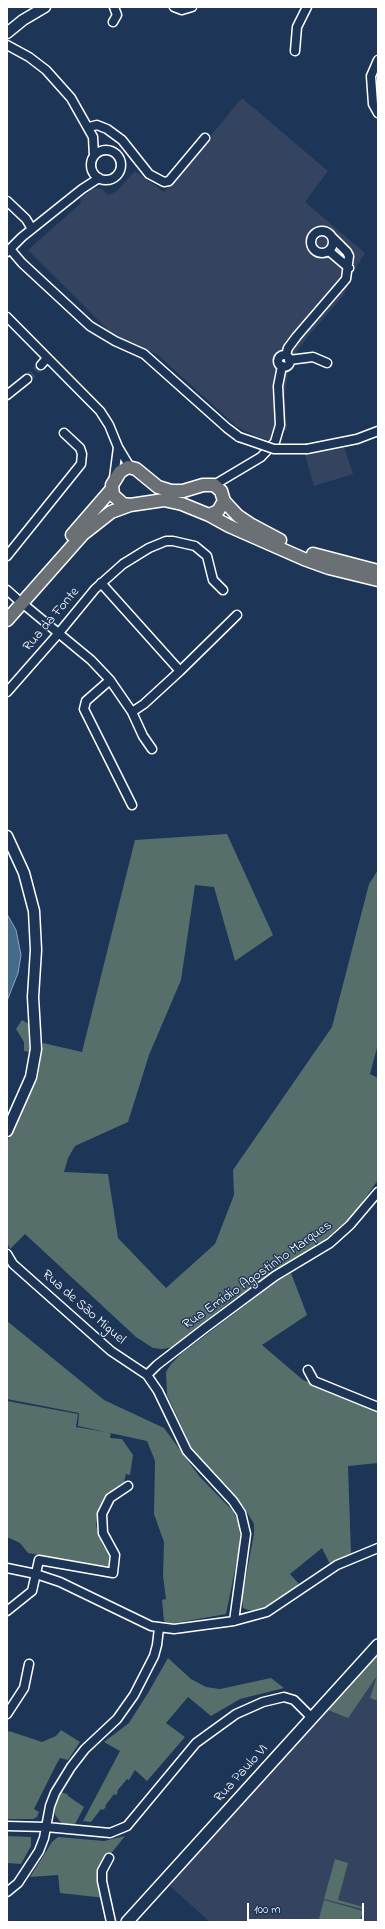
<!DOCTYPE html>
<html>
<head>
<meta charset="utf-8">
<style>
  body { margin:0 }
  #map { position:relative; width:385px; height:1929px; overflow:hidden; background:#1d3557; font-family:"Indie Flower",sans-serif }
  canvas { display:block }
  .frame { position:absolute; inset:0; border:8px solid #fff; pointer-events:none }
  .scale { position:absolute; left:247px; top:1903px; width:117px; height:18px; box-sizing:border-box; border:2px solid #fff; border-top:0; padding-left:5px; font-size:12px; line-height:14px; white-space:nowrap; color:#fff; -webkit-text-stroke:3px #1d3557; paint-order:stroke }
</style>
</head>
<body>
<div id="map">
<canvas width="385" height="1929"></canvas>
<div class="frame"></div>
<div class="scale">100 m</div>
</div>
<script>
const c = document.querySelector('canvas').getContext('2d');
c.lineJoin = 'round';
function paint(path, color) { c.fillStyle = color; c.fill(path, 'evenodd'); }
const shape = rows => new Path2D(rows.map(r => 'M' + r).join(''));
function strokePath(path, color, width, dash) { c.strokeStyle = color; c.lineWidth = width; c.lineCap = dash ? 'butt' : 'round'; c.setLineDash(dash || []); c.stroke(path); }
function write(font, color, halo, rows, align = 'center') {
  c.font = font + ' "Indie Flower",sans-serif'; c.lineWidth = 3; c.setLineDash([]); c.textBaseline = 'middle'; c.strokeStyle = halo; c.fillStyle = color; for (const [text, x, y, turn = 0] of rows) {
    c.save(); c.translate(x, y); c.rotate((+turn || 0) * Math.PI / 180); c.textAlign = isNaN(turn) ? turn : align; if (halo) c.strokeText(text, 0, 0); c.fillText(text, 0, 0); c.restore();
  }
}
paint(shape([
  [242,98,328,171,305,202,365,253,356,267,344,295,309,335,295,354,288,373,285,397,287,430,269,440,257,437,236,426,158,355,113,335,28,250,81,203,80,199,91,190,97,188,102,189,108,195,117,191,135,171,164,192],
  [344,447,353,474,314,486,305,455],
  [378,1654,378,1922,210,1922,169,1885]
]), '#344460');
paint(shape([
  [227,834,273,935,235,961,214,887,195,885,181,980,149,1055,128,1122,75,1146,68,1158,64,1172,108,1174,118,1238,166,1288,215,1244,234,1195,233,1170,332,1027,369,884,378,870,378,1044,370,1074,378,1078,378,1180,354,1214,319,1245,232,1300,173,1347,162,1349,153,1348,136,1337,25,1234,10,1249,7,1242,7,1142,38,1077,43,1043,82,1052,135,840],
  [22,1020,29,1024,30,1052,24,1051,24,1042,16,1029],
  [291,1273,307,1315,262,1345,303,1380,378,1410,378,1463,348,1466,351,1554,330,1564,322,1548,290,1574,299,1584,272,1605,253,1610,248,1610,243,1608,242,1598,254,1534,254,1524,244,1507,195,1455,167,1395,166,1372,171,1364,182,1353,279,1280],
  [7,1321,104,1400,164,1428,199,1476,233,1511,239,1524,240,1535,239,1550,226,1614,170,1624,164,1621,162,1600,166,1599,163,1576,164,1542,154,1514,155,1461,147,1441,78,1426,79,1413,7,1399],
  [7,1401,78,1414,76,1427,111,1433,110,1438,122,1439,133,1455,130,1475,126,1474,124,1482,107,1494,101,1504,98,1513,96,1525,99,1535,103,1546,112,1556,110,1568,28,1553,20,1543,7,1537],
  [378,1654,378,1701,370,1698,377,1676,348,1718,328,1710],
  [168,1658,191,1679,206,1687,220,1689,271,1678,284,1688,240,1699,211,1716,188,1697,166,1723,185,1737,147,1781,135,1770,129,1780,127,1779,117,1791,118,1792,116,1795,114,1794,105,1806,106,1807,103,1810,101,1809,91,1822,83,1821,120,1751,104,1742,129,1723,148,1693],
  [61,1730,80,1742,68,1760,60,1758,57,1763,34,1809,39,1812,37,1817,33,1819,7,1819,7,1734,9,1731,42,1742,56,1736],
  [60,1792,67,1794,68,1796,84,1807,73,1828,63,1825,55,1815,54,1808],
  [7,1836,31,1837,31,1846,21,1864,7,1863],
  [125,1836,105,1861,105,1898,60,1893,58,1875,30,1877,52,1842,58,1837,104,1841],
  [335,1859,348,1863,338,1900,363,1907,362,1909,324,1899],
  [324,1900,363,1911,360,1922,318,1922]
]), '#576f6b');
const water = shape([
  [7,914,16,930,21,955,18,973,7,1001,7,914]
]);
paint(water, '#446a8c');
strokePath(water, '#8fa6ba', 1);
strokePath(shape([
  [27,379,41,365]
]), '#344968', 8, [8, 4]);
const minor = shape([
  [174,7,182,10,192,7],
  [113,22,117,15,114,7],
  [7,45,29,57,46,70,71,98,93,137,94,156],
  [295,51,297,27,307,7],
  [378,60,371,76,373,104,378,113],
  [89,127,97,125,107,129,122,140,149,174,164,182,169,181,205,138],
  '91 165a15 15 0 1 1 30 0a15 15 0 1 1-30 0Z',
  [7,201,26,219,32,229],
  '311 242a11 11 0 1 1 22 0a11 11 0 1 1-22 0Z',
  [10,249,22,263,90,326,115,341,144,354,227,428,239,437],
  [329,251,349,268],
  [7,252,22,237,82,189,99,178],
  [7,317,100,411,109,425,118,447,130,467],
  [286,355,288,348,297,336,346,279,349,256,347,252,333,238],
  '278 361a6 6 0 1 1 12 0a6 6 0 1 1-12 0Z',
  [289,360,313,357,327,363],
  [41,365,47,358],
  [7,395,27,379],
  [307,449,357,439,378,431],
  [114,478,118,447],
  [214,485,261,457,275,442,280,425,278,386,282,366],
  [7,556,81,464,82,454,80,448,64,433],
  [101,583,180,671],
  [7,590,16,598],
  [22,603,91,660,110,680,132,712,143,736,152,749],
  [110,680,86,701,84,709,132,805],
  [7,692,58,634,95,589,123,564,149,548,166,541,173,541,195,546,207,556,213,580,223,590],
  [132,712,144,704,180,671,237,615],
  [7,1254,13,1264,111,1351,147,1375,158,1391,187,1451,233,1501,241,1513,246,1534,234,1621],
  [308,1370,314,1381,378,1407],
  [147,1375,157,1365,205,1328,275,1276,330,1243,350,1225,378,1192],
  [7,1568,36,1574,60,1582,151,1626,174,1629,234,1621,267,1612,337,1565,378,1548],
  [7,1611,32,1591,39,1560,113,1573,115,1555,103,1533,102,1514,110,1498,128,1486],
  [7,1714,24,1688,29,1664],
  [7,1826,46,1827,110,1833,127,1826,196,1743,236,1714,263,1702,284,1697,294,1700,312,1718],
  [109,1858,102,1871,102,1881,111,1922],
  [7,1892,18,1883,39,1851,44,1838,50,1806,55,1793,71,1767,85,1749,117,1719,134,1695,154,1656,157,1645,159,1628]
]);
const tertiary = shape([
  [7,33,23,20,45,7],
  [7,836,24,873,34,911,36,950,33,997,36,1049,31,1077,7,1131]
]);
const secondary = shape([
  [127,1922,378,1645]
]);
const primary = shape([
  [224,501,238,516,250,524,280,540],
  [209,515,218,511,224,501,221,491,214,485,203,485,183,491,171,491,158,487,136,469,128,467,120,472,112,485,113,495,123,504,130,505,164,500,182,504,209,515,229,526,304,559,329,568,378,580],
  [72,535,111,490],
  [313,554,378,571],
  [7,620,83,534,111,512,130,505]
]);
strokePath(minor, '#fff', 11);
strokePath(tertiary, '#fff', 13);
strokePath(secondary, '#fff', 14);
strokePath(primary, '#fff', 15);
strokePath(minor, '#1d3557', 8);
strokePath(tertiary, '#1d3557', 10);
strokePath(secondary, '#1d3557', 11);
strokePath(primary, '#6b7074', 12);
const minorBridge = shape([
  [239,437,274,449,307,449]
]);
strokePath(minorBridge, '#fff', 11, []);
strokePath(minorBridge, '#1d3557', 8);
write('14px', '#fff', '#1d3557', [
  ["Rua da Fonte",52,620,-50],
  ["Rua Emídio Agostinho Marques",258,1276,-35],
  ["Rua de São Miguel",83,1308,41],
  ["Rua Paulo VI",242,1774,-48]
]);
</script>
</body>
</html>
